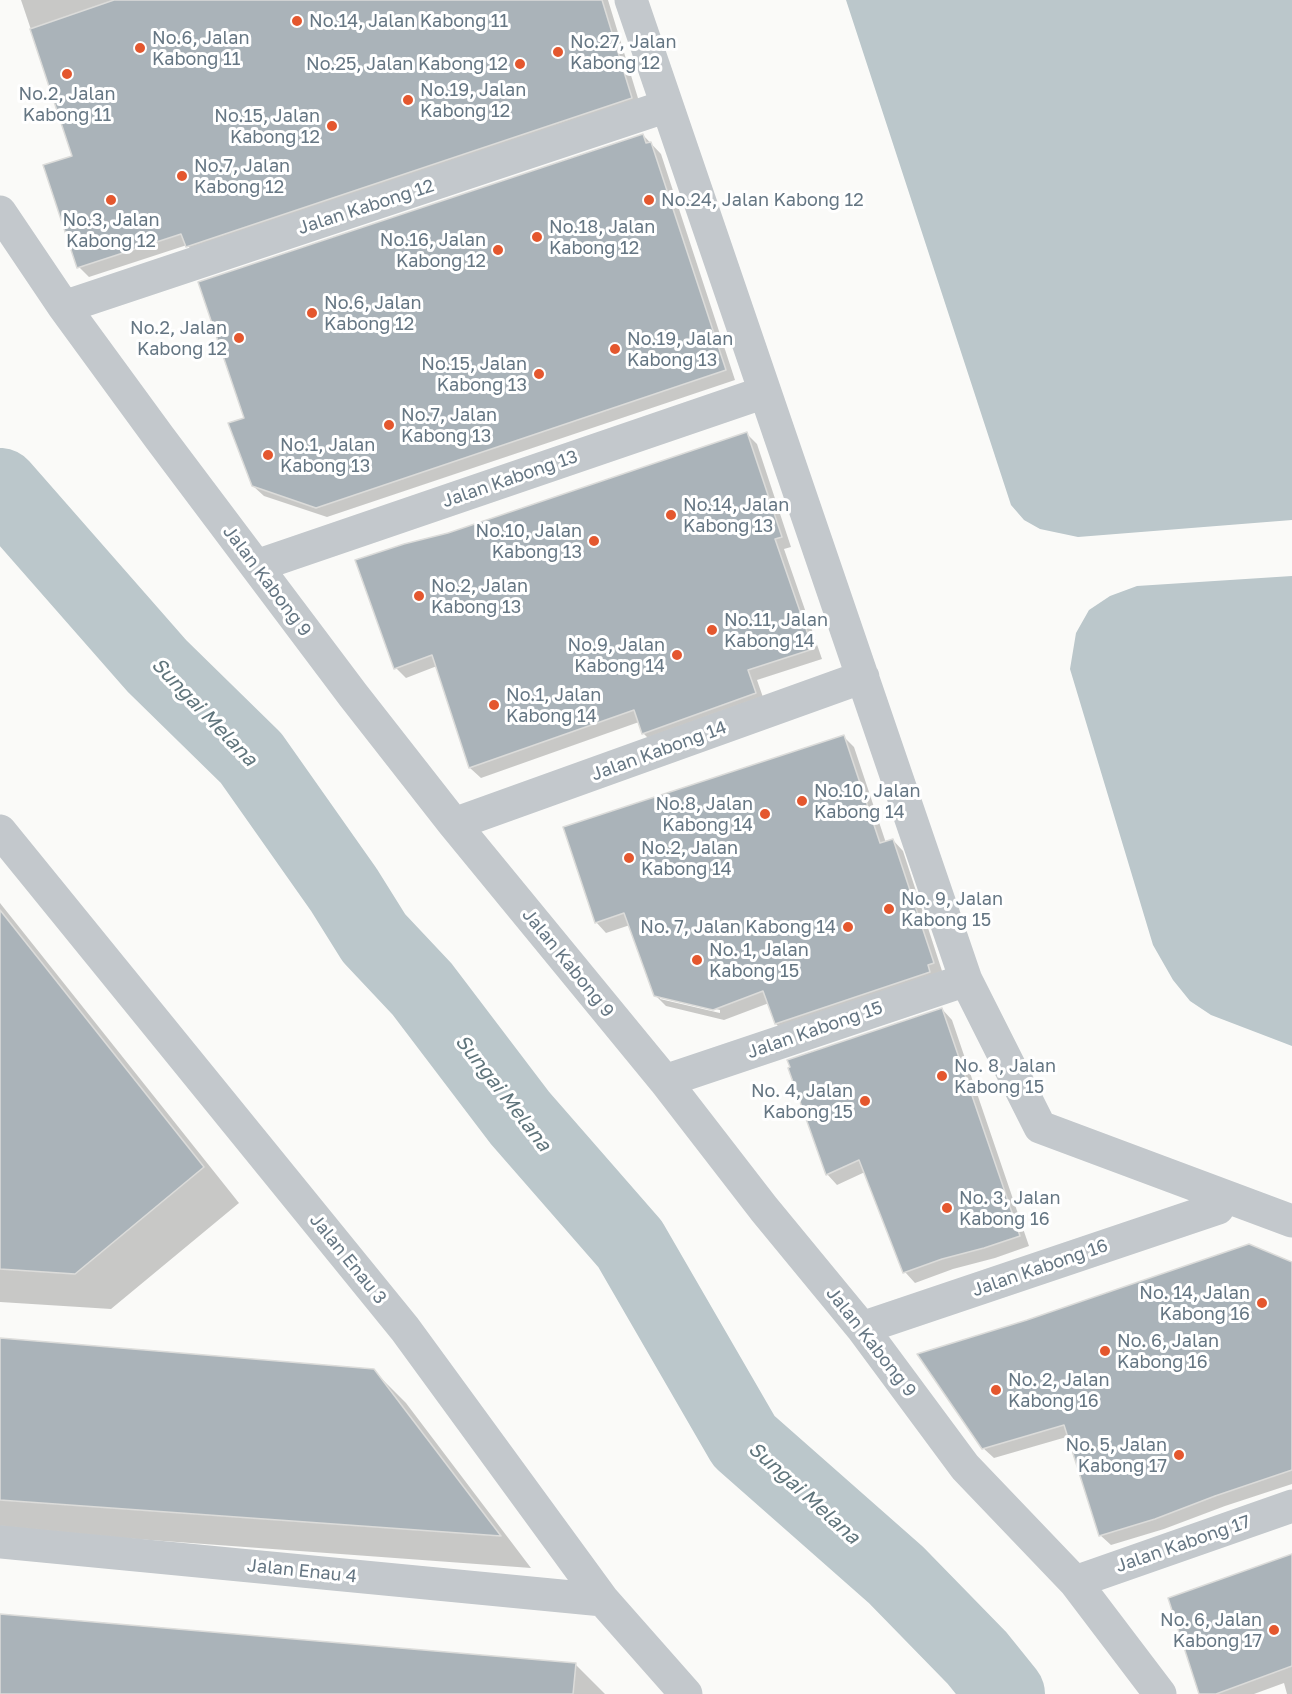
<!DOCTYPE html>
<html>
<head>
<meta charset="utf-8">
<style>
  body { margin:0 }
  canvas { display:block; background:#fafaf8 }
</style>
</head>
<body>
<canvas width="1292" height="1694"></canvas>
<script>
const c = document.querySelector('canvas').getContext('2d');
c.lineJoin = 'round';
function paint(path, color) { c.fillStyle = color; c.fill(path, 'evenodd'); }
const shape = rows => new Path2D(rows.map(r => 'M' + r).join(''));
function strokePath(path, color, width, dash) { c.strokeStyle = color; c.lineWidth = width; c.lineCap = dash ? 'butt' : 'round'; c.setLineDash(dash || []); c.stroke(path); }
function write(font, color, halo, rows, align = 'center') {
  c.font = font + ' "Golos Text",sans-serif'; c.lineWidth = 6; c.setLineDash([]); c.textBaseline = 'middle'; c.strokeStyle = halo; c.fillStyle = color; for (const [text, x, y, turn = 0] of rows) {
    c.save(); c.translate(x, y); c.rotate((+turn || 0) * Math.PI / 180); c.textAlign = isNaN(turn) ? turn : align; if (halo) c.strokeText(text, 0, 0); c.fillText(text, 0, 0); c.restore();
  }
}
paint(shape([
  [846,0,1292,0,1292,520,1078,537,1040,529,1024,520,1011,505],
  [1292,576,1292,1046,1211,1015,1190,1001,1173,980,1153,945,1070,669,1076,633,1089,610,1110,596,1137,586]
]), '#bbc7cb');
paint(shape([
  [21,0,608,0,641,108,197,256,187,245,89,277,79,267,74,157],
  [643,135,661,154,735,380,327,517,264,496,253,486,245,419],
  [747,434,757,444,791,547,784,549,822,659,757,680,765,703,653,743,643,733,639,722,481,778,470,768,437,666,406,678,396,668,356,561,486,521],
  [844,737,854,747,886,843,893,840,903,851,943,974,786,1034,776,1024,769,1003,724,1020,666,1006,655,995,630,925,606,933,596,922],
  [660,996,720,1010,720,1013,660,999],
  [0,903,239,1203,111,1309,0,1302],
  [942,1009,952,1020,1029,1246,995,1258,953,1269,915,1283,905,1272,865,1172,837,1185,827,1174,789,1069],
  [1292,1264,1292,1484,1225,1506,1164,1529,1111,1545,1100,1535,1070,1436,994,1458,983,1448],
  [0,1339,373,1370,406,1403,531,1568,0,1529],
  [1292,1556,1292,1694,1287,1694,1284,1683,1254,1694,1201,1694],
  [0,1616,575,1664,605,1694,0,1694]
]), '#0003');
strokePath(shape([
  [0,487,157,666,251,758,344,890,374,938,422,989,520,1118,630,1244,744,1441,896,1575,977,1658,1006,1694]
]), '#bbc7cb', 78);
const building = shape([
  [114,0,602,0,632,98,186,247,181,234,77,268,43,165,72,156,30,29,114,0],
  [643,134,646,143,651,142,726,370,316,508,252,486,228,423,244,418,198,282,643,134],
  [747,432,782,537,775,539,813,649,748,670,756,693,642,734,634,710,469,768,432,655,394,669,355,560,404,544,448,533,747,432],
  [844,735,880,843,893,839,934,963,928,965,930,972,775,1024,763,991,713,1010,654,996,624,913,595,923,563,827,844,735],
  [0,910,204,1167,75,1274,0,1269,0,910],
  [942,1008,1020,1236,984,1248,942,1259,903,1273,859,1160,826,1175,788,1068,790,1067,787,1060,942,1008],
  [1249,1244,1292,1262,1292,1470,1215,1496,1155,1519,1099,1536,1064,1425,982,1449,917,1354,1027,1320,1249,1244],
  [0,1338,374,1369,501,1536,0,1500,0,1338],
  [1292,1554,1292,1666,1216,1694,1199,1694,1168,1598,1292,1554],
  [0,1614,576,1663,573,1694,0,1694,0,1614]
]);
paint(building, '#aab3b9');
strokePath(building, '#dcdcda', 1.5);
strokePath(shape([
  [631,0,966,980,1040,1127,1292,1221],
  [0,212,64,307,159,437,353,695,454,824,665,1081,764,1209,862,1328,965,1467,1075,1582,1160,1694],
  [64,307,667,106],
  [256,566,765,392],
  [454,824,863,677],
  [0,831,405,1329,603,1600,686,1694],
  [665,1081,966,980],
  [862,1328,1218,1208],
  [0,1542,603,1600],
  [1075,1582,1292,1506]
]), '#c3c8cc', 33);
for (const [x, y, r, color] of [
  [297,21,6,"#e4572e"],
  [140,48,6,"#e4572e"],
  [558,52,6,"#e4572e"],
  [520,64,6,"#e4572e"],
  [67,74,6,"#e4572e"],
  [408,100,6,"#e4572e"],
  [332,126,6,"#e4572e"],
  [182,176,6,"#e4572e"],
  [111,200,6,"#e4572e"],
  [649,200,6,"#e4572e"],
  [537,237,6,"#e4572e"],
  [498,250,6,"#e4572e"],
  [312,313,6,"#e4572e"],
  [239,338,6,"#e4572e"],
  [615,349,6,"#e4572e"],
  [539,374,6,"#e4572e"],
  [389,425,6,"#e4572e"],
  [268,455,6,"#e4572e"],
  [671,515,6,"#e4572e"],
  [594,541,6,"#e4572e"],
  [419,596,6,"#e4572e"],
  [712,630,6,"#e4572e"],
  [677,655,6,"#e4572e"],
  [494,705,6,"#e4572e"],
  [802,801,6,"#e4572e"],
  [765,814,6,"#e4572e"],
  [629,858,6,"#e4572e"],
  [889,909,6,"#e4572e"],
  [848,927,6,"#e4572e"],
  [697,960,6,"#e4572e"],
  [942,1076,6,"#e4572e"],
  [865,1101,6,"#e4572e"],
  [947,1208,6,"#e4572e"],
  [1262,1303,6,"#e4572e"],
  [1105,1351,6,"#e4572e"],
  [996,1390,6,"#e4572e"],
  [1179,1455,6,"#e4572e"],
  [1274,1630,6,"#e4572e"]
]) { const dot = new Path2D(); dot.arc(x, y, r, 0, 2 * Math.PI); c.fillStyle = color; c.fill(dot); strokePath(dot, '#fff', 2); }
write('18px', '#657683', '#fff', [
  ["No.14, Jalan Kabong 11",309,21],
  ["No.6, Jalan",152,38],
  ["Kabong 11",152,59],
  ["No.27, Jalan",570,42],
  ["Kabong 12",570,63],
  ["No.25, Jalan Kabong 12",508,64,"right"],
  ["No.19, Jalan",420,90],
  ["Kabong 12",420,111],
  ["No.2, Jalan",67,94,"center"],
  ["Kabong 11",67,115,"center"],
  ["No.15, Jalan",320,116,"right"],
  ["Kabong 12",320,137,"right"],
  ["No.7, Jalan",194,166],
  ["Kabong 12",194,187],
  ["No.24, Jalan Kabong 12",661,200],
  ["No.3, Jalan",111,220,"center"],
  ["Kabong 12",111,241,"center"],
  ["No.18, Jalan",549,227],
  ["Kabong 12",549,248],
  ["No.16, Jalan",486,240,"right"],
  ["Kabong 12",486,261,"right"],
  ["No.6, Jalan",324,303],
  ["Kabong 12",324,324],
  ["No.2, Jalan",227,328,"right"],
  ["Kabong 12",227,349,"right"],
  ["No.19, Jalan",627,339],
  ["Kabong 13",627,360],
  ["No.15, Jalan",527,364,"right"],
  ["Kabong 13",527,385,"right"],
  ["No.7, Jalan",401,415],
  ["Kabong 13",401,436],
  ["No.1, Jalan",280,445],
  ["Kabong 13",280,466],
  ["No.14, Jalan",683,505],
  ["Kabong 13",683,526],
  ["No.10, Jalan",582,531,"right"],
  ["Kabong 13",582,552,"right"],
  ["No.2, Jalan",431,586],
  ["Kabong 13",431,607],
  ["No.11, Jalan",724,620],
  ["Kabong 14",724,641],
  ["No.9, Jalan",665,645,"right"],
  ["Kabong 14",665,666,"right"],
  ["No.1, Jalan",506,695],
  ["Kabong 14",506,716],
  ["No.10, Jalan",814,791],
  ["Kabong 14",814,812],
  ["No.8, Jalan",753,804,"right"],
  ["Kabong 14",753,825,"right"],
  ["No.2, Jalan",641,848],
  ["Kabong 14",641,869],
  ["No. 9, Jalan",901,899],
  ["Kabong 15",901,920],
  ["No. 7, Jalan Kabong 14",836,927,"right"],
  ["No. 1, Jalan",709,950],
  ["Kabong 15",709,971],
  ["No. 8, Jalan",954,1066],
  ["Kabong 15",954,1087],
  ["No. 4, Jalan",853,1091,"right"],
  ["Kabong 15",853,1112,"right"],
  ["No. 3, Jalan",959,1198],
  ["Kabong 16",959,1219],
  ["No. 14, Jalan",1250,1293,"right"],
  ["Kabong 16",1250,1314,"right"],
  ["No. 6, Jalan",1117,1341],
  ["Kabong 16",1117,1362],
  ["No. 2, Jalan",1008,1380],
  ["Kabong 16",1008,1401],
  ["No. 5, Jalan",1167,1445,"right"],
  ["Kabong 17",1167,1466,"right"],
  ["No. 6, Jalan",1262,1620,"right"],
  ["Kabong 17",1262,1641,"right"]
], 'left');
write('18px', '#657683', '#fff', [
  ["Jalan Kabong 12",366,207,-18],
  ["Jalan Kabong 13",510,479,-19],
  ["Jalan Kabong 9",267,581,53],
  ["Jalan Kabong 14",659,751,-20],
  ["Jalan Kabong 9",568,963,51],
  ["Jalan Kabong 15",815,1030,-19],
  ["Jalan Enau 3",348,1259,51],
  ["Jalan Kabong 16",1040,1268,-19],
  ["Jalan Kabong 9",871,1342,52],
  ["Jalan Kabong 17",1183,1544,-19],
  ["Jalan Enau 4",302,1571,6]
]);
write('italic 20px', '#60757c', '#fff', [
  ["Sungai Melana",204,712,46],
  ["Sungai Melana",503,1093,52],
  ["Sungai Melana",804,1493,42]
]);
</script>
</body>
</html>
